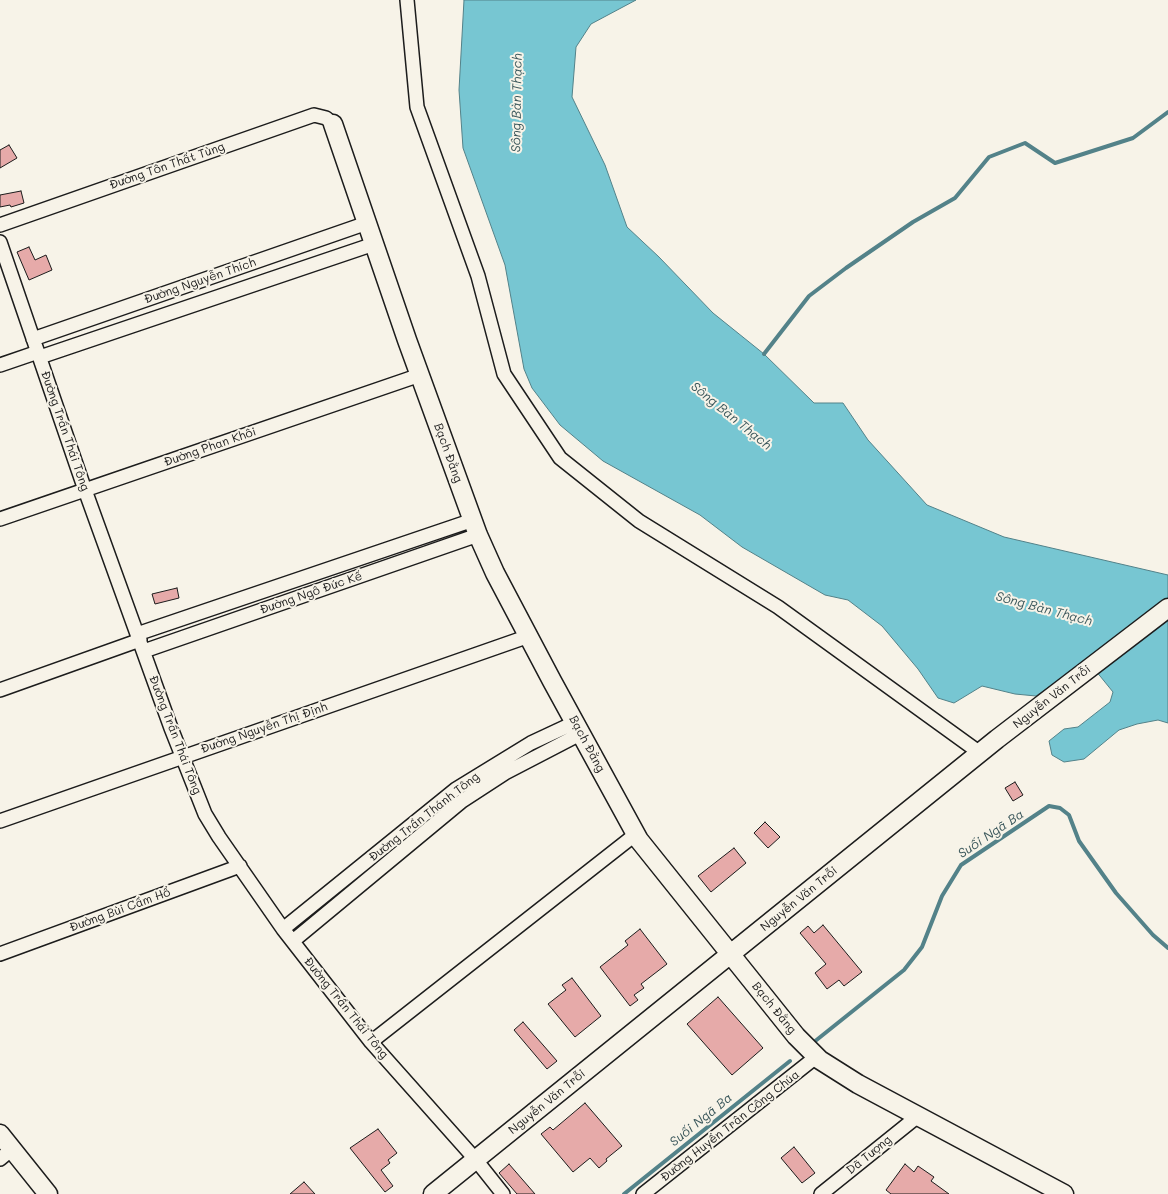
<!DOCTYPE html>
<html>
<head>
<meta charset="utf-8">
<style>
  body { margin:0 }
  canvas { display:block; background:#f7f3e8 }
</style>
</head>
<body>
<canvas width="1168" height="1194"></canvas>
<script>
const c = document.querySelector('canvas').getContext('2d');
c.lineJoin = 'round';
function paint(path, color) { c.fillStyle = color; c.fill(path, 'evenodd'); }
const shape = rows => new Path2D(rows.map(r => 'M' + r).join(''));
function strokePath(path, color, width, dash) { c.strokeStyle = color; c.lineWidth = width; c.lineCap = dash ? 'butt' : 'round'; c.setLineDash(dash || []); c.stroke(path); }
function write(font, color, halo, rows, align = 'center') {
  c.font = font + ' Mali,sans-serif'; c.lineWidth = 4; c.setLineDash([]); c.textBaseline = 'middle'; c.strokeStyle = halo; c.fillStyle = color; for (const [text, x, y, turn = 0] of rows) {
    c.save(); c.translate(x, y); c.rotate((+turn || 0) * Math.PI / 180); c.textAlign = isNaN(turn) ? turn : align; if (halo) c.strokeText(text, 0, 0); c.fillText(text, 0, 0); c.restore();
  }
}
const water = shape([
  [464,0,636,0,591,24,576,47,572,97,605,165,627,227,659,257,713,313,764,354,814,403,843,403,868,440,927,505,1004,537,1168,575,1168,723,1158,720,1137,724,1119,730,1084,759,1064,762,1052,755,1049,741,1064,729,1078,727,1110,702,1113,692,1087,660,1036,696,1015,694,982,686,954,703,938,698,918,669,882,626,848,600,825,595,742,547,700,515,603,461,560,425,532,388,524,369,505,265,463,148,459,90,464,0]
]);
paint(water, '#77c6d2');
strokePath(water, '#538289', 1);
strokePath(shape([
  [764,354,809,296,846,268,913,222,955,198,989,157,1025,143,1055,163,1133,138,1168,112],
  [814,1042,904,970,922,947,942,896,961,865,1049,806,1060,808,1069,815,1079,841,1116,893,1153,935,1168,948],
  [624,1194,790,1061]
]), '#538289', 4);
const building = shape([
  [9,145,17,158,0,168,0,150,9,145],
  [21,191,24,203,11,207,10,205,0,207,0,195,21,191],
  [29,247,35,260,46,255,52,270,29,280,17,252,29,247],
  [177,588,179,598,155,604,152,594,177,588],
  [1015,782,1023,795,1013,801,1005,788,1015,782],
  [765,822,780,837,768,848,754,833,765,822],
  [734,848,746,863,711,892,698,876,734,848],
  [823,925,862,972,844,986,839,980,827,989,815,973,826,964,800,933,808,926,814,933,823,925],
  [640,929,667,964,641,984,644,988,634,995,638,1000,630,1006,600,967,628,945,625,941,640,929],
  [572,978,601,1016,575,1037,548,1004,566,990,562,985,572,978],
  [718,997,763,1048,732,1075,687,1024,718,997],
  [523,1022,557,1061,547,1069,514,1030,523,1022],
  [585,1103,622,1146,606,1159,607,1161,599,1168,590,1158,573,1172,541,1134,550,1127,553,1130,585,1103],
  [378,1129,397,1153,388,1160,390,1163,381,1170,393,1186,385,1192,350,1148,378,1129],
  [794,1147,815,1173,802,1183,781,1158,794,1147],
  [509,1164,535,1194,517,1194,499,1173,509,1164],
  [905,1164,914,1172,918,1166,934,1177,931,1181,949,1194,891,1194,886,1190,905,1164],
  [304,1182,315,1194,290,1194,304,1182]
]);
paint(building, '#e6aaa9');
strokePath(building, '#1c1c1c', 1);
const street = shape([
  [407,0,417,107,478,276,504,374,560,458,639,521,778,607,980,753],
  [0,225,314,115,326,118,333,124],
  [0,242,85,490,171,728,205,814,219,837,283,929,371,1042,476,1160,503,1194],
  [33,339,367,223],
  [40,357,374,244],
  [0,365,38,352],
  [0,519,420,375],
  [137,634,473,520],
  [144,651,478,535],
  [0,690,140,640],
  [0,821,529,636],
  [283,929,456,789,531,743,576,722],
  [293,941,462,801,505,773,582,733],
  [0,954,240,866],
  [371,1042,636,834],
  [0,1159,12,1149],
  [643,1194,816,1057],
  [821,1194,918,1116]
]);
const secondary = shape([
  [333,124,407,340,478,535,495,573,552,681,639,840,796,1036,820,1060,858,1084,1064,1194],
  [0,1134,48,1194],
  [433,1194,997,739,1168,608]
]);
strokePath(street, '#1c1c1c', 16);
strokePath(secondary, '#1c1c1c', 21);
strokePath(street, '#f7f3e8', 13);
strokePath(secondary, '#f7f3e8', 18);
write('12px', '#1c1c1c', '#f7f3e8', [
  ["Đường Tôn Thất Tùng",167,166,-19],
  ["Đường Nguyễn Thích",200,281,-19],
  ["Đường Trần Thái Tông",65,431,71],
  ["Đường Phan Khôi",210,447,-19],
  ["Bạch Đằng",448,453,70],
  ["Đường Ngô Đức Kế",311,593,-19],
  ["Nguyễn Văn Trỗi",1052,697,-38],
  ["Đường Nguyễn Thị Định",264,728,-19],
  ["Đường Trần Thái Tông",175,735,69],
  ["Bạch Đằng",587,744,62],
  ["Đường Trần Thánh Tông",424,817,-38],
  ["Nguyễn Văn Trỗi",799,899,-39],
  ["Đường Bùi Cầm Hổ",120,910,-20],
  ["Đường Trần Thái Tông",346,1008,51],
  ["Bạch Đằng",774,1008,51],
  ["Nguyễn Văn Trỗi",547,1102,-39],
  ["Đường Huyền Trân Công Chúa",730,1126,-38],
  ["Dã Tượng",869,1155,-39]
]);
write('italic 13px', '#3c585c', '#f7f3e8', [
  ["Sông Bàn Thạch",517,103,-89],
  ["Sông Bàn Thạch",731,416,39],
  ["Sông Bàn Thạch",1044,609,15],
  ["Suối Ngã Ba",991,834,-34],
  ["Suối Ngã Ba",701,1120,-39]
]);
</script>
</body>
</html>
